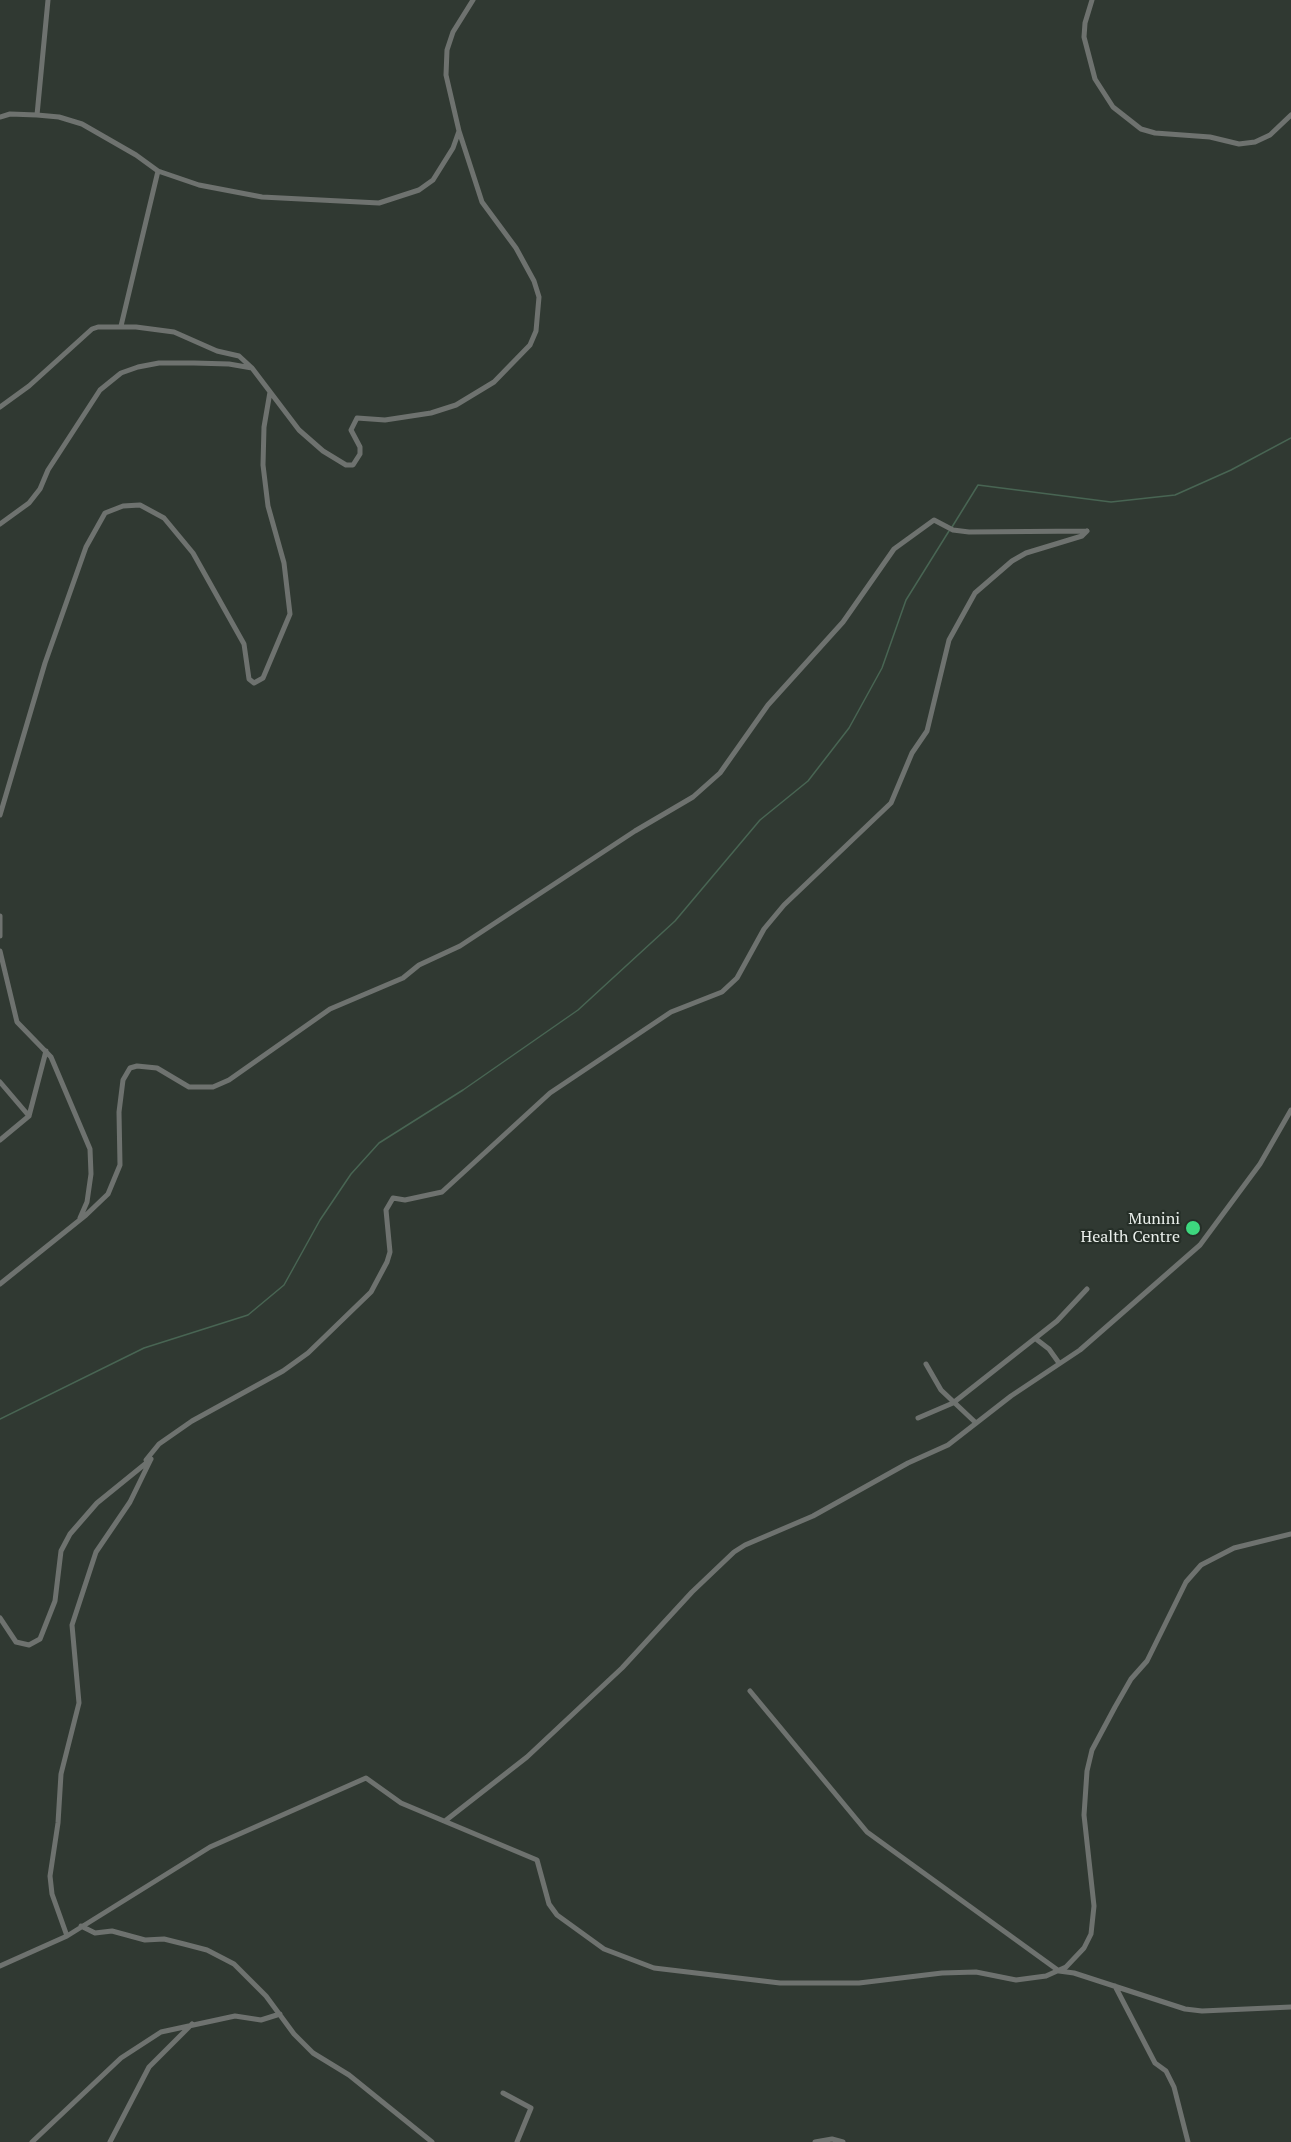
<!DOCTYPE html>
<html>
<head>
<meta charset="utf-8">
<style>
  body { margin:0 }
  canvas { display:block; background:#303932 }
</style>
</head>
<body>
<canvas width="1291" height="2142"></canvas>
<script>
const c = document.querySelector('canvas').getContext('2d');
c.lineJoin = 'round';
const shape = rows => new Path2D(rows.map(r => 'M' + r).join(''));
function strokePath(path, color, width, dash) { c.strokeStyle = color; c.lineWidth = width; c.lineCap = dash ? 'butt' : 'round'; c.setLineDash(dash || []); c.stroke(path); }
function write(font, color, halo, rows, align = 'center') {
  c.font = font + ' "PT Serif",serif'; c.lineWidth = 4.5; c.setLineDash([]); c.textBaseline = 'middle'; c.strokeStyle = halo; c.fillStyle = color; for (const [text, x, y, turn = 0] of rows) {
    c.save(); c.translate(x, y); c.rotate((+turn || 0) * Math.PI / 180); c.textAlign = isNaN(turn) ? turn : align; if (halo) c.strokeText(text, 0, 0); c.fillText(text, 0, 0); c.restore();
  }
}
strokePath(shape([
  [952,527,978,485,1111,502,1175,495,1231,470,1291,438],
  [0,1419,144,1348,248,1315,284,1285,320,1220,351,1174,379,1143,463,1090,578,1010,675,921,760,820,808,781,849,728,882,668,906,600,949,531]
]), '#486553', 1.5);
strokePath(shape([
  [1092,0,1085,23,1084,37,1095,79,1113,107,1141,129,1155,133,1210,137,1239,144,1255,142,1270,135,1291,115],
  [37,115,48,0],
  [0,117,10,114,37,115,59,117,82,124,136,155,158,171,199,185,262,197,379,203,419,190,433,180,453,148,459,131,446,75,447,50,453,32,473,0],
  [121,326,158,171],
  [0,407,29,386,92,329,98,327,136,327,174,332,217,351,239,356,252,368],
  [0,524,29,503,40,489,48,470,100,390,121,373,138,367,159,363,194,363,229,364,252,368,299,430,323,451,346,465,353,465,360,454,360,447,351,430,357,418,385,420,431,413,456,405,494,382,530,345,536,331,539,297,534,281,516,248,482,202,459,131],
  [0,815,45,663,86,547,105,513,123,506,140,505,164,518,193,553,244,644,249,679,254,683,263,678,290,614,284,563,268,506,263,465,264,427,270,392],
  [0,916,0,936],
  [0,951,17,1022,51,1057,90,1149,91,1174,87,1202,80,1218],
  [0,1082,29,1116],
  [0,1140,29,1116,46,1051],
  [0,1284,86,1215,108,1194,120,1165,119,1112,123,1080,130,1068,137,1066,157,1068,189,1087,213,1087,229,1080,330,1009,403,978,419,965,460,946,635,831,693,797,720,773,768,705,843,622,894,549,934,520,953,530,969,532,1087,531],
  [1036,1339,1049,1349,1059,1363],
  [926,1364,941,1390,976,1423],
  [918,1418,953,1403,1057,1321,1087,1289],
  [151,1459,146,1460,159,1444,192,1421,283,1371,308,1353,371,1292,387,1262,390,1252,386,1210,393,1198,405,1200,442,1192,550,1093,671,1012,722,992,737,978,764,929,784,905,891,803,912,753,927,731,949,640,975,593,1012,561,1026,553,1082,536,1087,531],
  [0,1618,16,1642,29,1645,40,1639,55,1601,61,1551,70,1534,97,1503,150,1460],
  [750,1691,867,1832,1059,1971,1074,1973,1185,2009,1202,2011,1291,2007],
  [445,1821,527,1757,622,1668,692,1592,734,1552,745,1545,813,1516,908,1463,948,1445,1011,1396,1080,1350,1200,1245,1260,1164,1291,1110],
  [81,1926,95,1933,112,1931,145,1940,164,1939,184,1944,207,1950,234,1964,266,1996,294,2034,313,2053,349,2075,432,2142],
  [67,1936,52,1894,50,1876,58,1823,61,1774,79,1703,72,1625,96,1552,130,1502,151,1459],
  [0,1966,67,1936,210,1847,366,1778,401,1803,537,1860,549,1904,557,1915,604,1949,654,1968,780,1983,859,1983,942,1973,976,1972,1016,1980,1046,1976,1066,1967,1084,1948,1091,1934,1094,1906,1084,1815,1087,1771,1092,1750,1115,1707,1131,1679,1147,1661,1186,1582,1201,1565,1234,1548,1291,1534],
  [1115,1986,1155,2063,1166,2071,1174,2087,1188,2142],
  [503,2093,531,2108,517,2142],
  [32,2142,121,2058,161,2032,235,2016,261,2020,280,2014],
  [110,2142,149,2067,192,2024],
  [815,2142,832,2139,843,2142]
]), '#6e726f', 5);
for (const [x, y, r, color] of [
  [1193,1228,8,"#3dd77e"]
]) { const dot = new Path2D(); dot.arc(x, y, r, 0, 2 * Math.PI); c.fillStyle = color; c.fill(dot); strokePath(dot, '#262f28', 2); }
write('16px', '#ebf0ec', '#262f28', [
  ["Munini",1180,1219],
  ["Health Centre",1180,1237]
], 'right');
</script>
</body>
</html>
